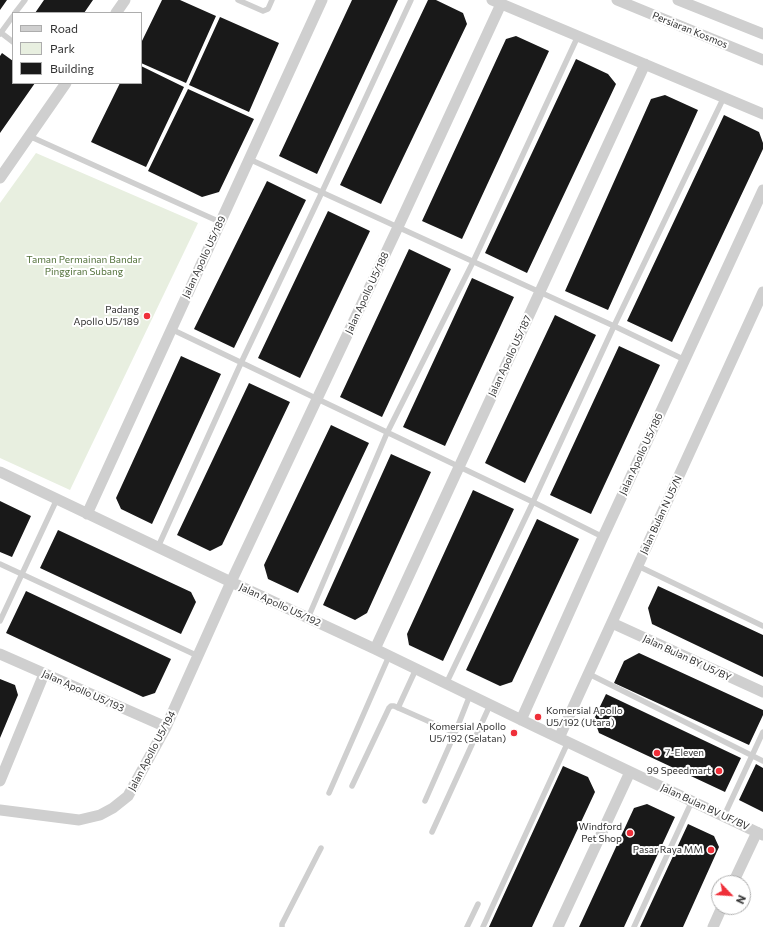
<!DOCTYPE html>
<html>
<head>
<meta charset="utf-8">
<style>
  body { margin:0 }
  #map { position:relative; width:763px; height:927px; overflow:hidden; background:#fff; font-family:Commissioner,sans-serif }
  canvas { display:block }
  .legend { position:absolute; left:12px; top:12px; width:130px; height:72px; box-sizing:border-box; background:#fff; border:1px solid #adadad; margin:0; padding:5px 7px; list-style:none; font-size:12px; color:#323232 }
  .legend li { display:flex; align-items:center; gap:8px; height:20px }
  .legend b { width:20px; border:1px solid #adadad }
  .north { position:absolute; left:711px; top:875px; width:40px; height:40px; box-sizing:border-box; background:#fff; border:1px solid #adadad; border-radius:50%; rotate:115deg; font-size:11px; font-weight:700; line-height:16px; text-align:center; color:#323232 }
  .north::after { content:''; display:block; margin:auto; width:14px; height:18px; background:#ef2f39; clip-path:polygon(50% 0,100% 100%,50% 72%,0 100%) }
</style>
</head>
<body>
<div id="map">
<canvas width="763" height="927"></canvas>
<ul class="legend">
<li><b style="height:5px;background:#cfcfcf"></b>Road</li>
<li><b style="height:11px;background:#e8efe0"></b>Park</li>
<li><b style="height:11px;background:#191919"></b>Building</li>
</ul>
<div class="north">N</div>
</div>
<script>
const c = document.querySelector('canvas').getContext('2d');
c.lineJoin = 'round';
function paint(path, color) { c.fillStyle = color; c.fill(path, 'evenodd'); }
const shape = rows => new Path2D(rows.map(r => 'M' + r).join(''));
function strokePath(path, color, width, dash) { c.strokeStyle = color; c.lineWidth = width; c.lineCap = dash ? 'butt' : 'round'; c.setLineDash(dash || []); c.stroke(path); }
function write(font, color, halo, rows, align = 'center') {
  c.font = font + ' Commissioner,sans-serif'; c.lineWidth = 4; c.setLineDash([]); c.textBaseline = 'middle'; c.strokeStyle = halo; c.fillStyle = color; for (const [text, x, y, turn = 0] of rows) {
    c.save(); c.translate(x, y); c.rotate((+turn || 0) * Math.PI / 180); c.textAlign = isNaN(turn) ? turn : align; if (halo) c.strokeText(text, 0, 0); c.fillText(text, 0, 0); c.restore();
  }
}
paint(shape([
  [36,153,198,223,70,490,0,458,0,203]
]), '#e8efe0');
paint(shape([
  [0,0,7,0,0,10],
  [44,0,93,0,84,13,35,13],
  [162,0,180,0,216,16,186,83,141,63,141,43],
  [352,0,398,0,317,174,279,156],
  [428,0,436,0,463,13,467,24,381,204,340,185],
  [220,17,279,43,249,112,189,85],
  [516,36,549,51,462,239,422,221,506,39],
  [2,53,13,61,13,83,35,83,0,133,0,56],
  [576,59,608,74,616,84,527,273,485,253],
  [141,66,184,87,146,167,91,142,120,83,141,83],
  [188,89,254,119,219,192,202,197,148,171],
  [665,95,698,110,608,310,565,291,651,99],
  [724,115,759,132,763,143,763,149,672,342,627,321],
  [267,181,306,200,234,348,194,329],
  [328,211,370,231,300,378,258,358],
  [409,249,451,269,382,417,340,397],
  [472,278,514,297,445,446,403,427],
  [555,315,596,335,525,483,485,463],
  [619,346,660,365,591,514,550,495],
  [181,356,221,374,152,524,121,509,116,498],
  [249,383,290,402,222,545,210,551,177,535],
  [331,425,369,443,298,593,268,579,264,565],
  [391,454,431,472,367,613,355,620,323,605],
  [473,490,514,509,443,661,409,645,407,634],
  [0,501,31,516,12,557,0,552],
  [537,519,579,539,512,682,500,686,466,670],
  [58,530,191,592,196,602,181,634,40,568],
  [658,586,763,635,763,677,652,624,648,608],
  [26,591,171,659,155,693,143,697,6,633],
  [639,653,763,710,763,715,749,745,614,683,624,661],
  [0,679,15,685,18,695,0,738],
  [606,694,741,758,725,792,599,733,594,719],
  [756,764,763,768,763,812,739,800],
  [563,766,588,777,595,792,532,927,489,927],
  [647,804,675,817,624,927,579,927,634,808],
  [688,824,714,836,719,847,683,927,640,927]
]), '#191919');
strokePath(shape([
  [238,0,263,11,268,9,272,0],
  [15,13,25,0],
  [0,32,13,42],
  [0,34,13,16],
  [29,136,220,222],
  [249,159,614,326,685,360],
  [171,329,533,502,603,537],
  [158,547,241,363,322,192,411,0],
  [0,564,198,656],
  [638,566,763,626],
  [308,618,387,433,473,262,578,36],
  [0,621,57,499],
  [589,674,763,761],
  [446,684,533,502,614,326,724,97],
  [398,708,416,669],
  [352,786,389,708,391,706,394,706,455,733],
  [329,793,389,656],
  [425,801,455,733,470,695],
  [724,816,763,732],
  [432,832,490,705],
  [282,927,282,924,321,848],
  [467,927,478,904],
  [483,927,568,742],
  [634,927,692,801]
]), '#cfcfcf', 5.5);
strokePath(shape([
  [492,0,763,114],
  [617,0,763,60],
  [678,0,763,34],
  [116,13,125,0],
  [0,178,66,83],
  [0,472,231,582,375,649,536,727,763,835],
  [87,514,322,0],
  [612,623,763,692],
  [375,649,645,64],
  [0,654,166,727],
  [521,720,603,537,763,190],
  [559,738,763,292],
  [0,781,44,674],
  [0,810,79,820,100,815,113,808,128,796,166,727,231,582,317,399,398,227,501,4],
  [733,883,757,832],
  [558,927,630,772],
  [713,927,722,907]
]), '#cfcfcf', 11);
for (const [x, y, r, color] of [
  [147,316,4,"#ef2f39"],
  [538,717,4,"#ef2f39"],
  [514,733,4,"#ef2f39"],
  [657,753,4,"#ef2f39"],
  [719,771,4,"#ef2f39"],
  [630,833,4,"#ef2f39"],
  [711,850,4,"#ef2f39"]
]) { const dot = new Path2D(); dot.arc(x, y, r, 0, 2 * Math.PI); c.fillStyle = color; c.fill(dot); strokePath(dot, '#fff', 1.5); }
write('10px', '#323232', '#fff', [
  ["Persiaran Kosmos",690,30,22],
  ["Jalan Apollo U5/189",204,257,-65],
  ["Jalan Apollo U5/188",367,293,-65],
  ["Jalan Apollo U5/187",510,356,-65],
  ["Jalan Apollo U5/186",641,454,-65],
  ["Jalan Bulan N U5/N",661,515,-65],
  ["Jalan Apollo U5/192",280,605,25],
  ["Jalan Bulan BY U5/BY",687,658,25],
  ["Jalan Apollo U5/193",83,691,24],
  ["Jalan Apollo U5/194",152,751,-62],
  ["Jalan Bulan BV UF/BV",705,807,25]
]);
write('10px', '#54723c', '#fff', [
  ["Taman Permainan Bandar",84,260],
  ["Pinggiran Subang",84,272]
]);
write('10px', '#323232', '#fff', [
  ["Padang",139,310],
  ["Apollo U5/189",139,322],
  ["Komersial Apollo",546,711,"left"],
  ["U5/192 (Utara)",546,723,"left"],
  ["Komersial Apollo",506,727],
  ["U5/192 (Selatan)",506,739],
  ["7-Eleven",665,753,"left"],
  ["99 Speedmart",711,771],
  ["Windford",622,827],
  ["Pet Shop",622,839],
  ["Pasar Raya MM",703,850]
], 'right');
</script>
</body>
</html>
